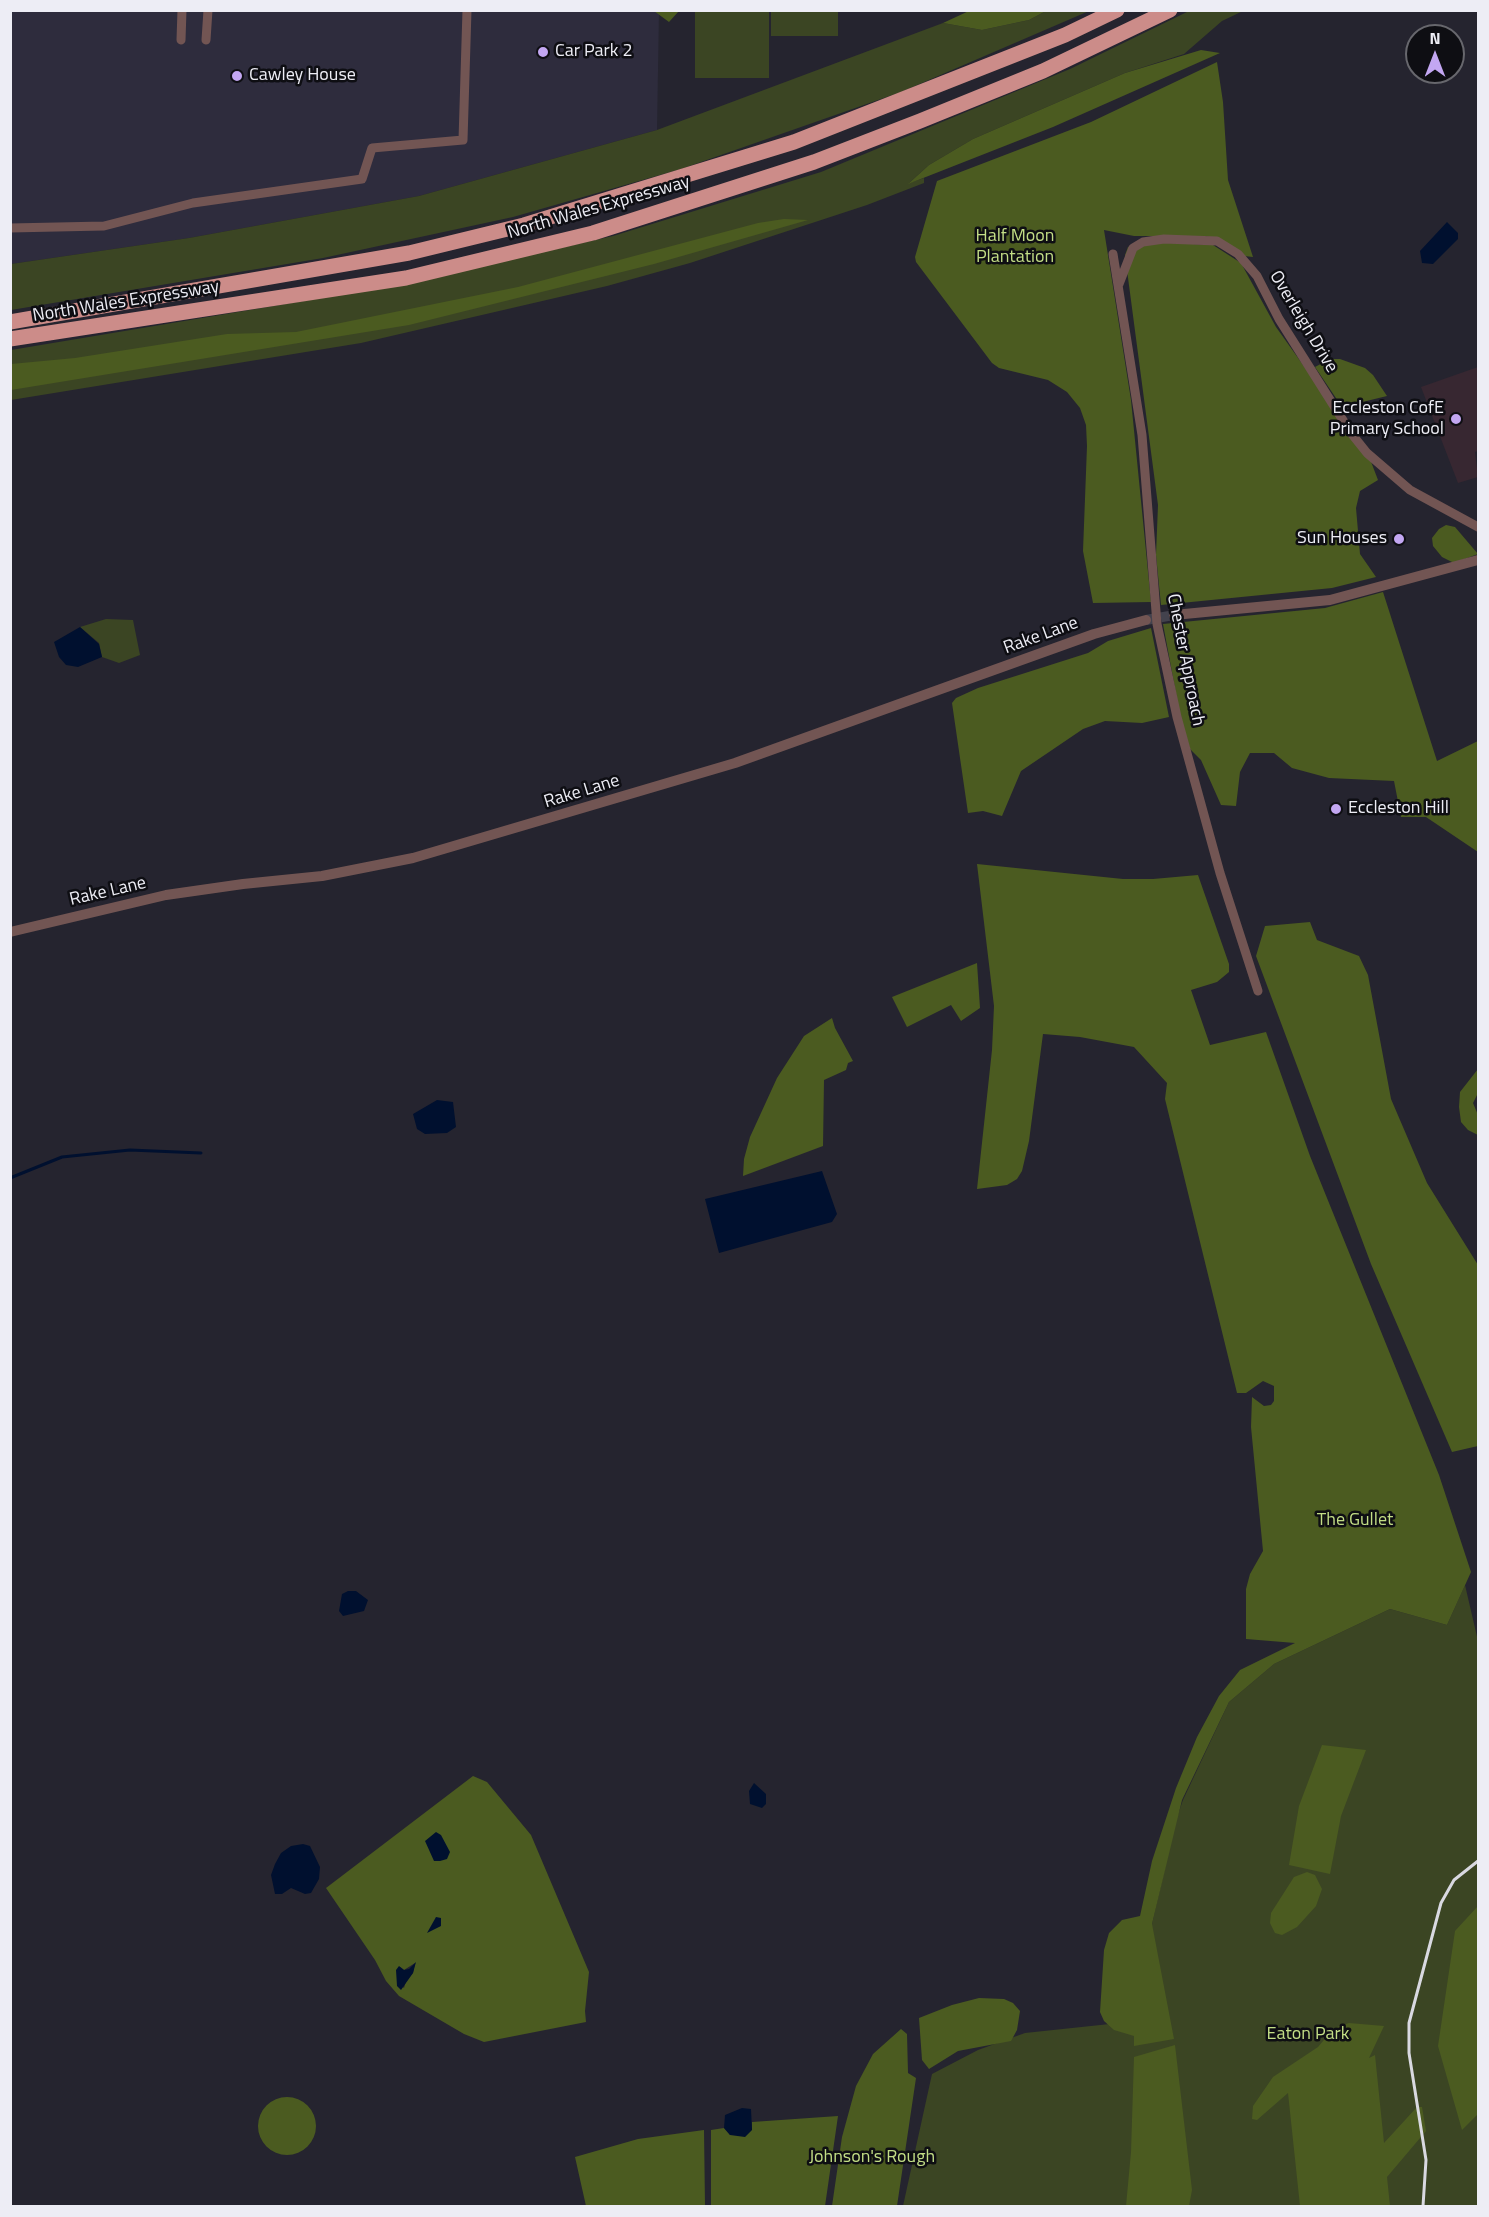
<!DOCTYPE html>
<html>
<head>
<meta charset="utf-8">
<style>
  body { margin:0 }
  #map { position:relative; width:1489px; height:2217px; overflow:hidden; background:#25242f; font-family:"Titillium Web",sans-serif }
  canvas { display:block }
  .frame { position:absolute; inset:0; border:12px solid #ededf5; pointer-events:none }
  .north { position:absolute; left:1405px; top:24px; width:60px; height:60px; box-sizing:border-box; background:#0e0e13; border:2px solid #67676d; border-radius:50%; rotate:0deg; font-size:16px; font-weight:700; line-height:24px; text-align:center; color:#ededf5 }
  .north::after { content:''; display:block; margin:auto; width:21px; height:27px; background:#c3a7f2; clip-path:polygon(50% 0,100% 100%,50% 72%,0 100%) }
</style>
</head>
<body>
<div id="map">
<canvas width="1489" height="2217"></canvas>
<div class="frame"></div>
<div class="north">N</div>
</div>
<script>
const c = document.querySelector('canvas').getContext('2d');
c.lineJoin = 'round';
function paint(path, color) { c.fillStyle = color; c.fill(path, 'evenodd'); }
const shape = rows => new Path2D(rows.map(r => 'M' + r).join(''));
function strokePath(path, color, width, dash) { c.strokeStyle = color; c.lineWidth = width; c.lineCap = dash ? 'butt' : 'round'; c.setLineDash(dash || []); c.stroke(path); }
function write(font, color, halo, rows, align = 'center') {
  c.font = font + ' "Titillium Web",sans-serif'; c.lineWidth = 5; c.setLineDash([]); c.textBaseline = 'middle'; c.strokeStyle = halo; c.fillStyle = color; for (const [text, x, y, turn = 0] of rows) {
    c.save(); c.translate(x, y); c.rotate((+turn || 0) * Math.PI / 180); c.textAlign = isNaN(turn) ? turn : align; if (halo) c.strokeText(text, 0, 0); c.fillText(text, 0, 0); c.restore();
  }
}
paint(shape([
  [10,11,659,11,657,130,419,196,189,238,11,264]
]), '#2e2c3d');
paint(shape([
  [1478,367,1478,451,1475,452,1478,477,1458,483,1421,387]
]), '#372731');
paint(shape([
  [695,11,769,11,769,78,695,78],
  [771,11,838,11,838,36,771,36],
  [1046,11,1089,11,901,92,681,169,513,217,323,258,11,310,11,264,189,238,419,196,657,130,943,23,982,30,1029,20],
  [1189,11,1243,11,1222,21,1184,54,1125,73,973,139,929,165,909,183,924,178,924,183,867,205,690,263,607,286,361,343,11,400,11,350,393,286,613,236,821,172,1070,69],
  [106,619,133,620,140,655,119,663,102,657,99,643,80,627],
  [1465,1585,1478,1641,1478,2206,903,2206,932,2074,978,2050,1025,2033,1138,2021,1152,1924,1176,1820,1183,1800,1229,1702,1274,1664,1390,1609,1447,1625]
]), '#3b4523');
paint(shape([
  [971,10,1046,10,1046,11,1029,20,982,30,943,23],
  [654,11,679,11,669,22],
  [1201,50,1220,53,1053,127,908,184,929,165,973,139,1125,73],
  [1217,62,1223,102,1228,180,1253,257,1244,256,1225,243,1206,236,1134,236,1104,230,1131,400,1151,602,1093,603,1083,551,1087,446,1086,425,1080,408,1067,392,1048,380,999,368,992,363,916,262,915,257,937,181,1091,122],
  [784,219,808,220,654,264,409,325,11,390,11,364,75,358,227,334,296,332,518,287,758,223],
  [1154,242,1213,245,1241,263,1276,327,1370,459,1378,480,1360,491,1356,508,1360,554,1376,577,1332,588,1161,605,1156,555,1158,505,1125,255,1128,247],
  [1330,359,1340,359,1365,368,1373,375,1387,396,1342,407,1315,367],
  [1446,525,1455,527,1478,554,1454,563,1442,557,1433,546,1432,538,1439,529],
  [1383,592,1437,761,1478,741,1478,852,1426,817,1401,817,1394,781,1329,778,1292,768,1274,753,1250,753,1240,772,1236,806,1221,805,1201,760,1190,749,1181,720,1163,624,1325,608],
  [1151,628,1169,717,1142,723,1105,721,1083,729,1021,771,1002,816,983,811,968,813,952,703,956,698,978,688,1088,653,1108,641],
  [977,864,1123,879,1153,879,1198,875,1229,964,1229,972,1217,982,1191,990,1210,1045,1266,1032,1310,1156,1439,1475,1471,1572,1447,1625,1390,1609,1274,1664,1229,1702,1182,1800,1152,1924,1174,2039,1134,2046,1134,2036,1114,2030,1104,2021,1100,2012,1104,1950,1109,1933,1122,1920,1140,1916,1152,1861,1176,1788,1197,1737,1219,1696,1240,1670,1295,1643,1246,1639,1246,1589,1250,1574,1263,1551,1251,1427,1252,1397,1264,1406,1271,1405,1274,1401,1274,1386,1263,1381,1246,1393,1237,1393,1165,1099,1167,1083,1134,1047,1080,1037,1043,1034,1029,1141,1022,1171,1017,1179,1007,1185,977,1189,992,1050,994,1006],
  [1310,922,1317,940,1359,956,1368,975,1391,1099,1427,1183,1478,1265,1478,1446,1452,1452,1371,1264,1256,956,1265,926],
  [977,963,980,1008,961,1021,951,1005,907,1027,892,997],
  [832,1018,835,1028,853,1061,848,1063,846,1070,824,1080,823,1146,743,1176,744,1159,750,1137,777,1078,804,1036],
  [1478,1069,1478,1093,1473,1103,1478,1115,1478,1135,1468,1130,1461,1122,1459,1107,1460,1092],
  [1322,1745,1366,1750,1341,1816,1330,1874,1289,1865,1299,1806],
  [473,1776,487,1782,531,1835,589,1972,585,2011,586,2022,484,2042,464,2034,399,1996,386,1981,375,1960,326,1888],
  [415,1963,413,1973,406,1981,404,1988,397,1981,400,1967,404,1970],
  [1307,1872,1315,1875,1322,1889,1316,1906,1297,1927,1282,1935,1275,1933,1270,1923,1271,1913,1294,1877],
  [1478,1906,1478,2114,1462,2130,1438,2046,1455,1931],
  [979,1998,1004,1999,1013,2003,1020,2011,1017,2030,1011,2041,958,2051,929,2069,922,2060,919,2018,952,2005],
  [1349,2023,1384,2026,1369,2058,1375,2055,1384,2143,1417,2107,1422,2107,1426,2131,1387,2177,1390,2206,1300,2206,1288,2093,1257,2120,1252,2119,1253,2106,1273,2077,1318,2047,1334,2028],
  [901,2029,907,2034,908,2073,916,2078,897,2206,832,2206,842,2137,856,2086,873,2054],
  [1175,2045,1192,2190,1189,2206,1126,2206,1131,2152,1134,2057],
  '258 2126a29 29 0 1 1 58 0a29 29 0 1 1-58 0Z',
  [838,2116,825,2206,711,2206,711,2130,724,2128,730,2135,752,2130,752,2122],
  [704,2130,705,2206,586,2206,575,2157,638,2139]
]), '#4b5b20');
paint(shape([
  [1447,222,1458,233,1458,239,1433,264,1422,263,1420,251],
  [80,627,99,644,102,657,78,667,66,665,59,657,54,642],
  [437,1100,453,1102,456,1127,447,1133,425,1134,417,1129,413,1114],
  [822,1171,837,1214,832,1222,719,1253,705,1199],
  [348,1591,356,1591,368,1600,364,1611,343,1616,339,1611,342,1594],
  [754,1783,766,1794,766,1804,762,1808,750,1804,749,1791],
  [436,1832,441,1835,450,1852,447,1859,440,1861,434,1861,425,1841],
  [303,1844,310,1846,320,1867,319,1879,311,1893,305,1894,291,1888,282,1894,275,1894,271,1875,275,1864,281,1853,291,1846],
  [436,1917,441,1918,441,1926,427,1933],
  [416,1962,413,1973,401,1990,397,1986,396,1970,399,1966,404,1970,409,1969],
  [742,2108,751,2109,752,2130,745,2137,730,2135,724,2128,725,2115]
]), '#00102f');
strokePath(shape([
  [10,1178,62,1157,130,1150,201,1153]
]), '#00102f', 3);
strokePath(shape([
  [1146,620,1174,615]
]), '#43424d', 10, [10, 5]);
strokePath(shape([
  [181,40,182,10],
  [206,40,208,10],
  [10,228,104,226,193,203,362,179,372,148,463,140,467,10],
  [1113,254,1142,435,1157,624,1177,717,1220,873,1258,991],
  [1119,284,1133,248,1143,242,1164,239,1217,241,1238,254,1257,276,1279,319,1351,433,1367,453,1410,490,1478,527]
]), '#725553', 9);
strokePath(shape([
  [1174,615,1330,600,1478,560],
  [10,932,166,895,243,884,322,876,413,858,735,763,1094,634,1146,620]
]), '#725553', 10);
strokePath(shape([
  [10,322,409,253,524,225,794,142,1065,35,1117,10],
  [10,339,406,278,593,233,814,162,920,121,1043,71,1170,10]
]), '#cc8c89', 15);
strokePath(shape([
  [1423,2206,1426,2160,1409,2053,1409,2023,1441,1903,1454,1880,1478,1861]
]), '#d9d9e1', 3);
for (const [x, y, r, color] of [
  [543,52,6,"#c3a7f2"],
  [237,76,6,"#c3a7f2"],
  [1456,419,6,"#c3a7f2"],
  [1399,539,6,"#c3a7f2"],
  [1336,809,6,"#c3a7f2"]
]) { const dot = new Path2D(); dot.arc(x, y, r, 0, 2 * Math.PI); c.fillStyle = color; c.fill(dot); strokePath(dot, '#0e0e13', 2); }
write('18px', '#ededf5', '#0e0e13', [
  ["Car Park 2",555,52],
  ["Cawley House",249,76],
  ["Eccleston CofE",1444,409,"right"],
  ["Primary School",1444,430,"right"],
  ["Sun Houses",1387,539,"right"],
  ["Eccleston Hill",1348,809]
], 'left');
write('18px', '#ededf5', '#0e0e13', [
  ["North Wales Expressway",599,208,-16],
  ["North Wales Expressway",126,302,-9],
  ["Overleigh Drive",1303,322,59],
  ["Rake Lane",1041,636,-20],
  ["Chester Approach",1185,660,79],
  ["Rake Lane",582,792,-17],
  ["Rake Lane",108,892,-13]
]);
write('18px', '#c3de86', '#0e0e13', [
  ["Half Moon",1015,237],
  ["Plantation",1015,258],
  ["The Gullet",1355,1521],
  ["Eaton Park",1308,2035],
  ["Johnson's Rough",872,2158]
]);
</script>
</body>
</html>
